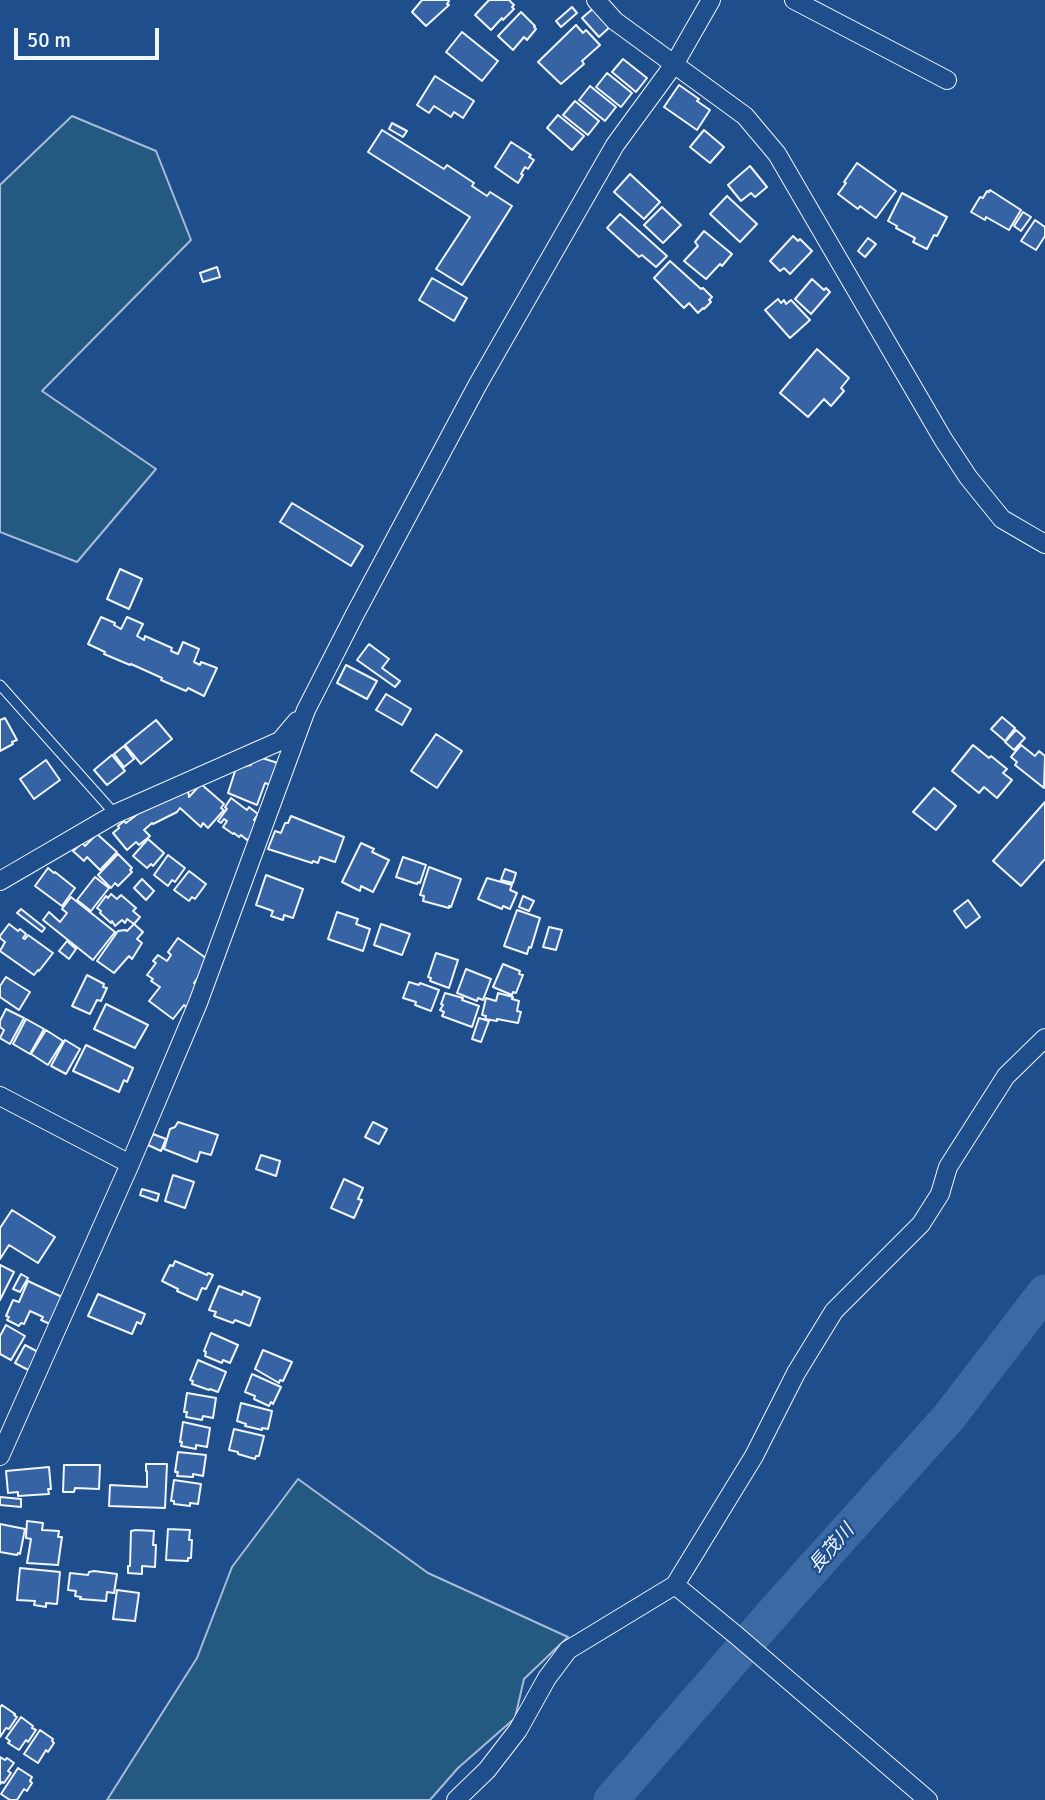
<!DOCTYPE html>
<html>
<head>
<meta charset="utf-8">
<style>
  body { margin:0 }
  #map { position:relative; width:1045px; height:1800px; overflow:hidden; background:#1f4e8c; font-family:Signika,sans-serif }
  canvas { display:block }
  .scale { position:absolute; left:14px; top:28px; width:145px; height:32px; box-sizing:border-box; border:4px solid #f2f6ff; border-top:0; padding-left:9px; font-size:21px; line-height:24px; white-space:nowrap; color:#f2f6ff; -webkit-text-stroke:5px #1f4e8c; paint-order:stroke }
</style>
</head>
<body>
<div id="map">
<canvas width="1045" height="1800"></canvas>
<div class="scale">50 m</div>
</div>
<script>
const c = document.querySelector('canvas').getContext('2d');
c.lineJoin = 'round';
function paint(path, color) { c.fillStyle = color; c.fill(path, 'evenodd'); }
const shape = rows => new Path2D(rows.map(r => 'M' + r).join(''));
function strokePath(path, color, width, dash) { c.strokeStyle = color; c.lineWidth = width; c.lineCap = dash ? 'butt' : 'round'; c.setLineDash(dash || []); c.stroke(path); }
function write(font, color, halo, rows, align = 'center') {
  c.font = font + ' Signika,"Noto Sans JP",sans-serif'; c.lineWidth = 5; c.setLineDash([]); c.textBaseline = 'middle'; c.strokeStyle = halo; c.fillStyle = color; for (const [text, x, y, turn = 0] of rows) {
    c.save(); c.translate(x, y); c.rotate((+turn || 0) * Math.PI / 180); c.textAlign = isNaN(turn) ? turn : align; if (halo) c.strokeText(text, 0, 0); c.fillText(text, 0, 0); c.restore();
  }
}
const green = shape([
  [72,116,156,151,191,240,42,391,156,469,77,562,0,532,0,185,72,116],
  [298,1479,428,1573,568,1637,524,1679,515,1718,458,1768,430,1800,107,1800,197,1658,232,1567,298,1479]
]);
paint(green, '#245a82');
strokePath(green, '#a8bbd7', 2);
strokePath(shape([
  [611,1800,782,1603,949,1417,1045,1292]
]), '#3b69a3', 35);
const building = shape([
  [422,0,448,0,449,1,447,4,449,5,426,26,412,12,422,0],
  [489,0,509,0,514,5,512,7,514,9,503,20,502,18,491,30,475,15,489,0],
  [596,6,612,25,599,37,582,18,596,6],
  [572,7,577,13,561,27,556,21,572,7],
  [521,12,535,26,534,27,536,29,527,40,524,37,513,50,498,36,521,12],
  [576,25,583,33,586,30,600,45,582,61,584,64,561,84,538,62,576,25],
  [462,32,498,61,482,81,446,52,462,32],
  [623,59,647,78,636,92,612,72,623,59],
  [607,73,632,93,621,107,596,87,607,73],
  [435,76,474,101,463,118,454,112,451,117,434,106,429,113,417,105,435,76],
  [679,85,699,99,697,101,710,110,697,130,664,107,679,85],
  [590,86,616,107,605,121,579,100,590,86],
  [575,101,599,121,588,135,563,115,575,101],
  [558,115,584,136,572,150,547,128,558,115],
  [392,123,407,131,403,137,389,129,392,123],
  [382,130,444,169,447,165,474,183,472,186,487,196,490,192,512,206,462,285,436,269,470,217,368,152,382,130],
  [704,130,724,147,710,163,690,147,704,130],
  [511,142,531,155,529,157,534,160,528,169,525,167,521,174,523,175,518,183,495,167,511,142],
  [857,163,896,191,876,218,860,206,858,209,838,194,846,183,844,182,857,163],
  [750,166,767,187,755,197,751,193,741,201,728,185,750,166],
  [630,174,660,202,644,219,614,192,630,174],
  [990,190,1021,210,1009,230,986,217,985,220,971,212,980,197,983,198,987,191,989,192,990,190],
  [902,193,947,217,937,236,934,235,927,249,913,242,915,238,896,228,897,226,888,221,902,193],
  [727,196,757,224,740,242,710,214,727,196],
  [662,207,681,225,663,243,644,225,662,207],
  [1023,212,1031,217,1021,231,1014,226,1023,212],
  [620,214,667,256,656,267,642,255,639,257,607,228,620,214],
  [1035,220,1045,227,1045,236,1036,250,1021,241,1035,220],
  [704,231,732,254,722,266,720,264,706,279,684,261,698,246,695,242,704,231],
  [793,236,798,241,800,239,812,251,790,274,784,268,780,271,770,261,793,236],
  [868,238,876,244,865,257,858,251,868,238],
  [670,261,701,289,703,288,712,297,709,300,711,302,704,309,703,308,698,313,689,303,684,308,654,278,670,261],
  [217,267,220,277,203,282,200,273,217,267],
  [432,278,467,298,454,321,419,300,432,278],
  [812,279,824,290,826,288,830,292,811,314,795,299,812,279],
  [778,299,781,303,784,300,786,304,791,300,810,320,790,338,765,310,778,299],
  [817,349,849,378,841,388,844,391,831,406,824,399,808,417,780,393,817,349],
  [292,503,363,546,351,566,280,522,292,503],
  [120,569,142,579,129,609,107,599,120,569],
  [101,617,115,623,114,625,121,629,127,617,143,624,137,636,144,640,145,636,172,648,171,651,178,654,183,642,199,649,194,662,200,665,201,662,217,668,204,696,188,688,186,691,161,680,162,678,131,664,130,665,104,654,105,652,88,644,101,617],
  [369,644,389,659,382,668,400,681,395,687,357,660,369,644],
  [346,665,377,681,367,699,337,683,346,665],
  [386,694,411,709,402,725,376,710,386,694],
  [1002,717,1015,728,1005,741,991,729,1002,717],
  [5,718,17,740,12,742,13,744,0,751,0,720,5,718],
  [156,720,172,739,141,764,125,745,156,720],
  [1016,730,1025,738,1014,750,1005,742,1016,730],
  [436,734,462,751,437,788,411,771,436,734],
  [973,745,989,758,991,756,1007,769,1003,773,1012,780,997,798,984,787,979,793,952,771,973,745],
  [1021,745,1035,756,1039,751,1045,756,1044,788,1015,765,1017,762,1011,757,1021,745],
  [124,746,134,759,124,767,114,754,124,746],
  [112,755,125,771,107,785,94,770,112,755],
  [262,758,281,764,274,786,265,783,257,805,228,793,236,768,251,765,251,762,262,758],
  [46,760,60,780,34,799,20,779,46,760],
  [201,784,224,804,221,808,224,810,208,828,203,823,201,827,180,808,177,812,153,824,152,823,144,830,150,836,139,845,136,842,127,850,113,833,119,828,118,826,124,821,126,823,139,813,188,790,189,797,201,784],
  [934,788,956,806,936,830,913,812,934,788],
  [231,798,247,810,249,807,258,814,254,820,262,825,251,841,248,839,247,840,241,835,239,837,234,833,233,834,223,827,227,821,224,819,221,823,218,821,227,809,225,807,231,798],
  [1045,802,1045,859,1021,886,993,861,1045,802],
  [291,816,344,837,335,862,320,857,318,863,313,861,312,863,268,849,275,831,281,833,285,823,288,823,291,816],
  [97,834,117,852,100,870,87,857,84,861,73,851,82,843,85,846,97,834],
  [148,839,164,853,153,866,151,864,147,868,133,856,148,839],
  [361,843,374,849,372,852,389,860,373,892,361,886,360,891,342,882,361,843],
  [118,854,132,868,130,870,132,872,118,886,115,883,111,888,98,875,118,854],
  [168,855,185,868,175,882,172,880,168,886,154,875,168,855],
  [403,857,426,865,420,883,418,882,417,884,396,877,403,857],
  [429,867,461,879,451,907,449,906,449,908,423,901,424,896,420,895,429,867],
  [48,868,54,873,55,872,75,888,62,906,35,886,48,868],
  [505,869,516,873,513,883,501,880,505,869],
  [189,871,206,884,195,899,192,897,189,901,174,890,189,871],
  [266,875,303,889,293,918,284,915,283,920,271,916,273,911,256,905,266,875],
  [95,877,109,888,91,911,77,900,95,877],
  [487,878,512,885,510,890,517,893,510,909,503,906,502,909,478,899,487,878],
  [142,879,154,891,146,900,134,888,142,879],
  [111,894,117,899,121,895,136,908,133,911,140,917,134,924,127,919,125,923,122,920,115,926,112,921,111,923,100,913,101,911,97,908,106,896,108,898,111,894],
  [523,896,534,901,529,911,519,907,523,896],
  [71,897,115,932,93,960,43,920,49,912,60,922,67,913,62,909,71,897],
  [968,900,980,917,966,928,954,911,968,900],
  [21,909,45,928,42,932,17,913,21,909],
  [517,910,540,918,531,948,529,947,527,954,504,946,517,910],
  [337,912,358,919,356,924,370,929,363,951,328,939,337,912],
  [9,924,18,931,20,929,26,934,23,938,25,939,28,935,53,953,39,971,38,970,34,975,0,951,5,942,0,938,0,936,9,924],
  [134,924,143,932,137,939,142,943,132,959,129,956,114,973,97,961,118,931,125,930,127,931,134,924],
  [381,924,410,934,402,955,374,945,381,924],
  [549,927,562,930,556,950,543,947,549,927],
  [178,938,210,961,194,983,200,987,188,1009,184,1005,173,1019,149,1001,160,987,151,981,153,979,147,975,156,963,153,961,158,955,167,961,171,955,168,952,178,938],
  [67,941,76,949,69,959,59,951,67,941],
  [436,953,458,960,449,988,430,981,431,978,428,977,436,953],
  [503,964,520,971,519,974,523,975,516,993,513,992,512,995,493,987,503,964],
  [466,969,491,979,483,1000,478,998,477,1001,457,993,466,969],
  [87,975,104,984,103,987,107,988,101,1001,97,1000,90,1014,72,1006,87,975],
  [6,977,30,992,19,1010,0,997,0,986,6,977],
  [409,982,419,985,420,983,439,990,431,1011,415,1005,416,1002,403,998,409,982],
  [445,993,463,998,462,1000,479,1006,472,1027,442,1016,444,1012,440,1010,443,1005,441,1004,445,993],
  [498,993,513,997,512,999,519,1001,517,1011,521,1012,518,1023,497,1019,497,1021,485,1019,486,1016,482,1015,486,998,496,1001,498,993],
  [106,1004,148,1025,135,1048,94,1029,106,1004],
  [6,1009,24,1018,10,1044,0,1038,4,1030,0,1027,0,1021,6,1009],
  [479,1018,489,1021,481,1042,472,1039,479,1018],
  [26,1019,44,1029,30,1054,13,1044,26,1019],
  [46,1030,63,1041,48,1065,31,1054,46,1030],
  [65,1040,80,1049,66,1074,51,1066,65,1040],
  [86,1045,133,1068,127,1082,124,1080,119,1092,73,1071,86,1045],
  [178,1122,218,1135,211,1155,200,1152,197,1162,164,1149,170,1129,175,1127,178,1122],
  [373,1122,387,1129,379,1144,365,1137,373,1122],
  [153,1134,166,1139,161,1151,148,1145,153,1134],
  [261,1155,280,1161,276,1176,256,1169,261,1155],
  [173,1175,194,1182,185,1208,165,1201,173,1175],
  [344,1179,363,1188,358,1199,362,1200,354,1218,331,1208,344,1179],
  [142,1189,159,1194,157,1201,140,1195,142,1189],
  [12,1210,55,1237,38,1263,9,1245,0,1259,0,1228,12,1210],
  [175,1261,207,1275,208,1273,213,1275,206,1289,202,1288,197,1300,177,1291,178,1289,162,1281,170,1265,173,1266,175,1261],
  [0,1265,14,1272,0,1300,0,1265],
  [21,1274,28,1278,20,1292,13,1289,21,1274],
  [28,1281,62,1297,50,1324,41,1320,43,1317,30,1311,24,1324,21,1323,19,1326,7,1320,9,1317,6,1316,13,1300,19,1302,28,1281],
  [219,1286,242,1295,243,1291,260,1298,250,1326,235,1320,233,1323,214,1316,216,1312,209,1310,219,1286],
  [98,1294,145,1314,141,1324,137,1322,132,1334,88,1316,98,1294],
  [6,1325,25,1336,11,1360,0,1354,0,1336,6,1325],
  [211,1333,238,1345,230,1363,223,1360,222,1363,205,1356,206,1352,204,1351,211,1333],
  [25,1345,42,1354,32,1372,15,1363,25,1345],
  [263,1350,292,1362,283,1381,280,1380,279,1383,255,1369,263,1350],
  [198,1360,226,1372,218,1392,210,1389,209,1390,192,1384,193,1381,190,1380,198,1360],
  [252,1374,281,1387,273,1404,271,1402,269,1406,254,1399,255,1396,245,1392,252,1374],
  [187,1393,216,1398,213,1418,203,1416,202,1420,186,1417,187,1412,184,1412,187,1393],
  [241,1403,272,1411,268,1429,262,1428,262,1430,245,1426,246,1424,237,1421,241,1403],
  [183,1422,210,1428,207,1447,196,1445,196,1449,181,1446,182,1442,180,1442,183,1422],
  [234,1429,264,1436,259,1456,256,1456,255,1459,238,1454,238,1452,229,1450,234,1429],
  [178,1452,206,1455,203,1476,193,1474,193,1477,177,1476,178,1472,175,1472,178,1452],
  [146,1464,167,1464,165,1508,109,1506,110,1485,147,1487,147,1471,146,1471,146,1464],
  [64,1465,100,1465,99,1489,75,1488,74,1492,63,1492,64,1465],
  [49,1467,51,1489,48,1489,49,1494,18,1496,18,1492,8,1493,6,1471,49,1467],
  [174,1480,201,1484,198,1504,190,1503,190,1506,174,1504,174,1501,171,1501,174,1480],
  [0,1497,21,1499,21,1507,0,1505,0,1497],
  [27,1521,43,1523,42,1530,59,1531,58,1537,62,1537,58,1565,27,1563,31,1539,26,1538,27,1521],
  [0,1524,25,1529,20,1554,18,1553,17,1555,0,1552,0,1524],
  [168,1529,190,1530,189,1540,192,1540,191,1558,188,1558,188,1561,166,1560,168,1529],
  [136,1530,154,1531,153,1545,156,1545,155,1567,142,1566,142,1574,128,1573,128,1566,130,1566,131,1531,136,1530],
  [20,1568,60,1572,57,1604,46,1603,46,1607,34,1605,35,1601,17,1600,20,1568],
  [94,1571,117,1574,114,1593,107,1592,106,1601,80,1599,81,1597,75,1596,76,1591,68,1590,70,1573,88,1575,89,1572,94,1571],
  [117,1590,139,1593,135,1621,113,1619,117,1590],
  [2,1705,15,1714,14,1715,17,1717,9,1729,6,1728,0,1737,0,1707,2,1705],
  [21,1717,33,1726,32,1728,36,1730,28,1742,26,1740,19,1750,8,1743,10,1741,6,1738,21,1717],
  [40,1730,53,1739,52,1741,54,1743,48,1752,46,1750,38,1763,24,1754,40,1730],
  [0,1757,5,1760,7,1758,14,1763,8,1771,11,1773,4,1783,2,1782,0,1784,0,1757],
  [18,1768,32,1777,30,1781,32,1783,27,1791,24,1789,17,1800,10,1800,1,1794,18,1768]
]);
paint(building, '#3563a3');
strokePath(building, '#f2f6ff', 2);
const service = shape([
  [0,685,115,814]
]);
const minor = shape([
  [596,0,615,21,745,116,777,154,943,439,968,477,1002,519,1045,544],
  [794,0,947,80],
  [0,881,115,814,280,741,297,721],
  [0,1096,130,1164],
  [0,1456,130,1164,198,1003,306,710,354,616,478,384,615,145,675,63,711,0],
  [675,1585,736,1635,928,1800],
  [456,1800,487,1770,518,1730,547,1678,568,1650,675,1585,754,1456,796,1373,834,1311,921,1224,940,1194,948,1167,1006,1076,1045,1038]
]);
strokePath(service, '#f2f6ff', 11);
strokePath(minor, '#f2f6ff', 20);
strokePath(service, '#1f4e8c', 9);
strokePath(minor, '#1f4e8c', 18);
write('italic 19px', '#f2f6ff', '#1f4e8c', [
  ["長茂川",832,1549,-49]
]);
</script>
</body>
</html>
